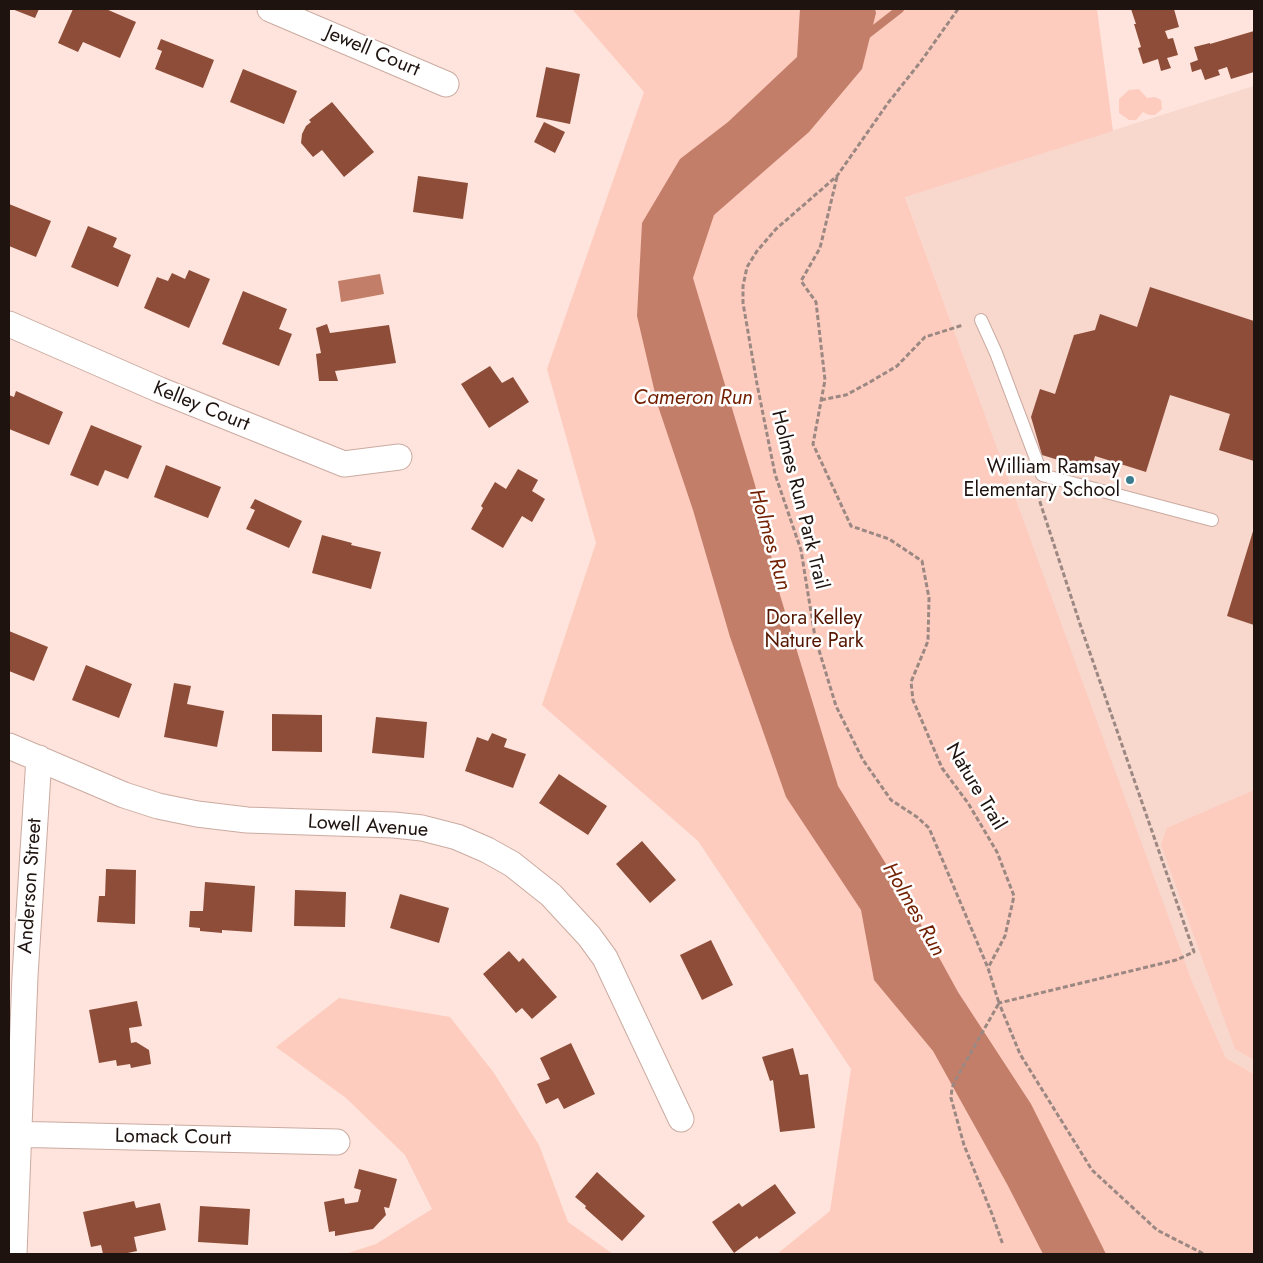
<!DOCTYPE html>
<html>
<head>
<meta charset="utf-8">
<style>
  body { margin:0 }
  #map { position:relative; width:1263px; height:1263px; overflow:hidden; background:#fee4dc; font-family:Jost,sans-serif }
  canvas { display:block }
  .frame { position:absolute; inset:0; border:10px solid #1e130f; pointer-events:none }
</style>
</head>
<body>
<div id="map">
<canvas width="1263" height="1263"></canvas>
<div class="frame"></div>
</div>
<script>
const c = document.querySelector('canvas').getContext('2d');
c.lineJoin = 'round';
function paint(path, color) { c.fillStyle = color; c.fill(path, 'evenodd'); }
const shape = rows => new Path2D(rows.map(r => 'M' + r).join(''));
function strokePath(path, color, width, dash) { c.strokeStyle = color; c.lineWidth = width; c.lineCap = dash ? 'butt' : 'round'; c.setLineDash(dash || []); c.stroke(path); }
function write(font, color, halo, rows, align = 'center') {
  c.font = font + ' Jost,sans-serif'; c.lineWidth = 5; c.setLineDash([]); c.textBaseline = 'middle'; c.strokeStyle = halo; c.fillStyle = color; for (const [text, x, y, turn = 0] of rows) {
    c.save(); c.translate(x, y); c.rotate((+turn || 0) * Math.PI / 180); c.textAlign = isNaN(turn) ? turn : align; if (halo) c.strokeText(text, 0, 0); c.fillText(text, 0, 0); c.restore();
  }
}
paint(shape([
  [1254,86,1254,1074,1226,1058,1192,981,1046,594,967,367,905,196]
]), '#f8d7cd');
paint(shape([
  [572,9,1097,9,1113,131,905,197,1192,981,1226,1058,1254,1074,1254,1254,777,1254,830,1211,851,1069,698,841,542,705,596,543,547,369,644,92],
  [1139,89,1147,98,1155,97,1161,100,1162,109,1155,115,1149,115,1143,112,1136,120,1129,120,1119,113,1119,99,1129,90],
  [1254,790,1254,1060,1235,1049,1161,845,1167,828],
  [339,998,450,1017,494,1073,539,1145,568,1222,613,1254,345,1254,376,1244,432,1209,405,1155,346,1098,276,1047]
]), '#fdccbe');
paint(shape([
  [800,9,875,9,876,13,862,69,809,132,714,215,693,278,755,485,780,595,838,786,902,890,958,992,1031,1104,1106,1254,1043,1254,1007,1184,933,1051,874,980,861,910,786,797,730,637,693,510,658,406,637,316,642,223,680,159,728,122,797,57],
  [380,274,384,294,341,302,338,281]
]), '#c37e69');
strokePath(shape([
  [864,37,900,9]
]), '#c37e69', 8);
paint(shape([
  [12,9,39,9,35,18],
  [73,9,106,9,136,22,120,58,83,42,78,52,58,43],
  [1131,9,1174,9,1179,27,1165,31,1168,39,1173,38,1178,55,1167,58,1171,68,1161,71,1158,59,1143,64,1138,48,1141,47,1134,24,1136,24],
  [1254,31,1254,72,1231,79,1227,67,1218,70,1220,75,1205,80,1201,69,1192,72,1190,63,1198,60,1194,47,1210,43,1210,44],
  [161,39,214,60,203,88,155,69,162,51,157,49],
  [546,67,580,74,570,124,536,117],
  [243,69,297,91,284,124,230,102],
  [332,102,374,152,344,177,322,150,313,157,301,143,302,134,306,126,311,122,309,120],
  [544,122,565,132,555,153,534,142],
  [418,176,468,183,463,219,413,212],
  [9,204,51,221,36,257,9,246],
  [88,226,117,238,113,247,131,255,118,287,71,267],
  [189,270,210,279,189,328,144,308,157,277,168,281,172,273,185,279],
  [1150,287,1254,321,1254,461,1219,450,1230,414,1170,395,1146,472,1095,456,1091,470,1042,455,1031,417,1040,389,1055,394,1074,335,1095,330,1100,314,1137,327],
  [243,291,287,309,279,329,292,334,279,366,222,344],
  [327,324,330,333,389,325,396,363,335,371,338,381,319,381,316,354,321,353,316,328],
  [490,366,502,383,513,377,529,402,489,428,461,384],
  [16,391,63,412,49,445,9,429,9,395,14,397],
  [91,425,142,446,128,479,105,470,98,486,70,475],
  [166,465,221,487,208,518,154,497],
  [518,469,538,480,532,491,545,499,532,522,522,516,503,548,471,529,483,508,481,506,495,482,506,489],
  [255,499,302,521,289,548,246,529,255,510,250,508],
  [1254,528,1254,625,1227,616],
  [322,535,352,543,351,545,381,552,371,589,312,573],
  [9,631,48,647,34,681,9,671],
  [86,665,132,684,119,718,72,700],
  [174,683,191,686,187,704,224,711,217,747,164,737],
  [272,714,322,715,322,752,272,751],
  [376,717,427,722,424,758,372,753],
  [492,733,507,739,504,747,526,754,513,788,465,771,477,737,488,741],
  [559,774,607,806,588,835,539,803],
  [642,841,676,880,650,903,616,864],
  [106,869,136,870,135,924,97,922,99,896,105,896],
  [205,882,255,886,252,932,222,930,222,933,200,931,200,928,189,927,190,911,203,911],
  [295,890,346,892,345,927,294,926],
  [400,894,449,908,439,943,390,928],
  [711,940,733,985,702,1000,680,955],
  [509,951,519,962,523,958,557,997,532,1019,522,1008,516,1013,483,974],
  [137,1001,142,1026,129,1028,131,1043,136,1042,149,1050,151,1064,131,1068,130,1064,117,1066,116,1060,99,1063,89,1010],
  [571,1043,595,1094,564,1109,558,1098,546,1104,537,1084,550,1079,540,1058],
  [793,1048,800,1075,808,1074,815,1128,780,1132,773,1080,770,1081,762,1057],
  [359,1169,397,1179,389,1208,384,1207,386,1215,373,1229,335,1236,335,1231,329,1232,324,1202,344,1198,345,1204,358,1202,361,1190,354,1188],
  [597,1172,645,1216,622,1241,585,1208,586,1206,575,1197],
  [775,1184,796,1213,759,1239,757,1236,734,1253,712,1222,739,1203,742,1207],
  [134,1201,136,1208,160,1203,166,1230,134,1237,137,1251,123,1254,103,1254,101,1245,91,1247,83,1212],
  [200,1206,250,1209,248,1245,198,1242]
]), '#8d4d39');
const lane = shape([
  [981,320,996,353,1042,475,1212,520]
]);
const street = shape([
  [270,9,446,84],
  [9,324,160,390,344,464,399,457],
  [9,746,124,795,158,806,197,814,247,820,394,825,422,828,457,837,487,850,512,864,551,895,589,936,605,958,681,1119],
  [9,1134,337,1142],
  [14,1254,25,976,39,758]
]);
strokePath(lane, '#cbaba1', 14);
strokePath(street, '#cbaba1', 27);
strokePath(shape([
  [958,9,922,60,888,103,837,176,776,229,757,251,747,267,743,286,743,303,757,384,775,474,801,550,815,637,836,706,863,760,891,800,917,817,929,828,988,968,999,1003,957,1077,952,1088,951,1098,964,1145,992,1214,1003,1245],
  [837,177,820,248,801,281,816,302,825,380,813,444,851,526,889,539,922,561,929,598,928,641,911,682,913,700,942,768,968,803,997,852,1014,896,1005,936,988,968],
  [821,400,846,395,870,382,897,366,925,337,963,325],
  [1040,494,1039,499,1082,630,1194,952,1176,960,999,1003,1020,1054,1092,1170,1157,1230,1204,1254]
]), '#9c8882', 3, [5, 2.5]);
strokePath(lane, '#fff', 12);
strokePath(street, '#fff', 25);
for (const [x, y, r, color] of [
  [1130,480,5,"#3b7d8e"]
]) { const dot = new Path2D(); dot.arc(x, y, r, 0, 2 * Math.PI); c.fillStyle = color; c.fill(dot); strokePath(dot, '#fff', 2); }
write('20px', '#1e130f', '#fff', [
  ["Jewell Court",372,52,23],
  ["Kelley Court",201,407,22],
  ["Holmes Run Park Trail",799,500,76],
  ["Nature Trail",975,787,59],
  ["Lowell Avenue",368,827,4],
  ["Anderson Street",31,886,-86],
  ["Lomack Court",173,1138,1]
]);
write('20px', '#1e130f', '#fff', [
  ["William Ramsay",1120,468],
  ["Elementary School",1120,491]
], 'right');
write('20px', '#541601', '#fff', [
  ["Dora Kelley",814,619],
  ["Nature Park",814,642]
]);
write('italic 21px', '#721f00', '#fff', [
  ["Cameron Run",693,399],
  ["Holmes Run",769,540,74],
  ["Holmes Run",913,910,60]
]);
</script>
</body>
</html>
